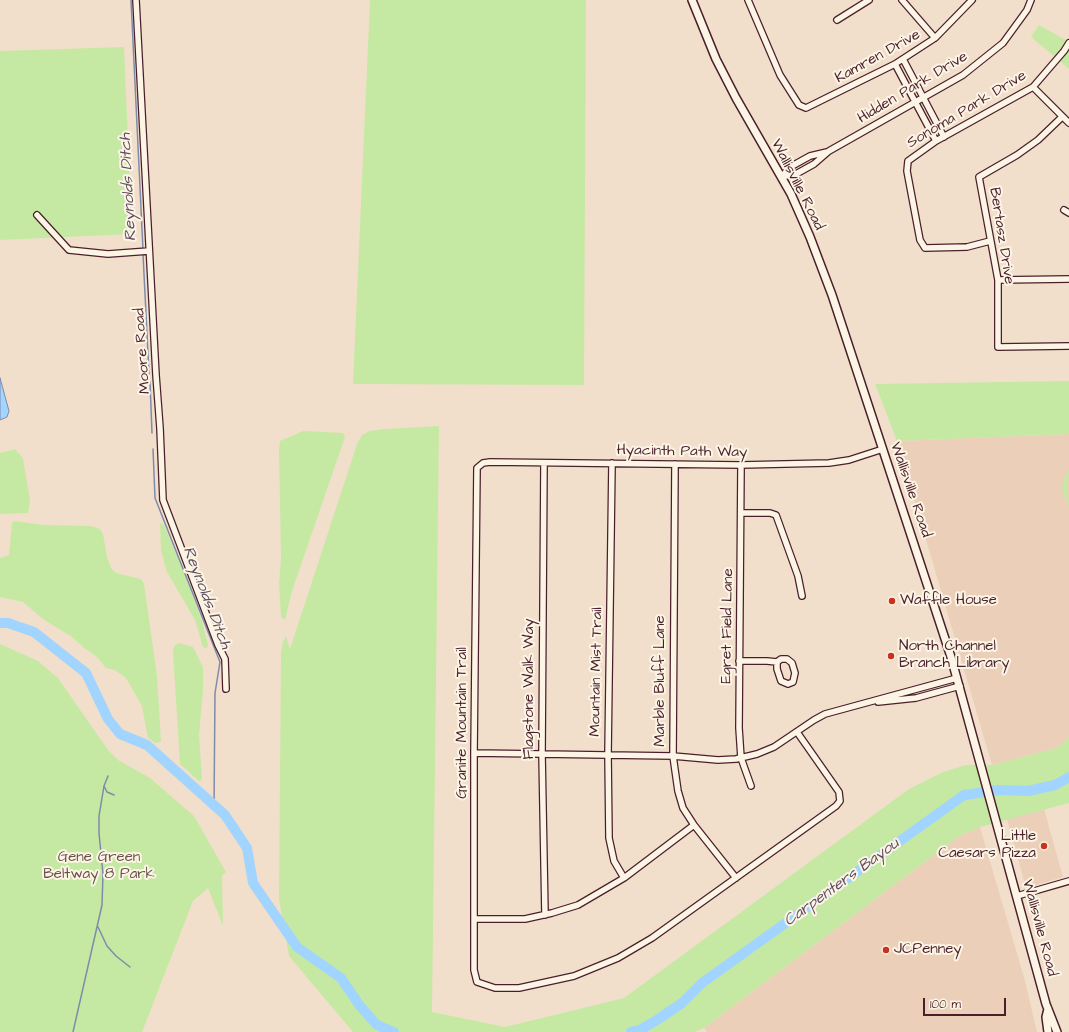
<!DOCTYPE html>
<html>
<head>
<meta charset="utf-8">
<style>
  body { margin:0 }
  #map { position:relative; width:1069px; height:1032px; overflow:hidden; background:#f2dfcb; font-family:"Architects Daughter",sans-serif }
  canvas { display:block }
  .scale { position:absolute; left:923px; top:998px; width:83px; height:18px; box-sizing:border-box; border:2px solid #4a1f2b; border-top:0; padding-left:5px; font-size:12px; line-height:14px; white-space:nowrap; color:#4a1f2b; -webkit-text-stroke:3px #fcf5e5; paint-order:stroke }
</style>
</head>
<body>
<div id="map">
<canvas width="1069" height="1032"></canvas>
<div class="scale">100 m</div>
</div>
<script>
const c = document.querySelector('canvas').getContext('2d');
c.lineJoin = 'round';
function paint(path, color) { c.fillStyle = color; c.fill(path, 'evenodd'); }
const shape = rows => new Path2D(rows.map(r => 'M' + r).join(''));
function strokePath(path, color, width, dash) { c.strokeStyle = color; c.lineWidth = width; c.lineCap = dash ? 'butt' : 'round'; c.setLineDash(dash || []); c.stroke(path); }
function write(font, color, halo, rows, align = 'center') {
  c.font = font + ' "Architects Daughter",sans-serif'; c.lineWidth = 4; c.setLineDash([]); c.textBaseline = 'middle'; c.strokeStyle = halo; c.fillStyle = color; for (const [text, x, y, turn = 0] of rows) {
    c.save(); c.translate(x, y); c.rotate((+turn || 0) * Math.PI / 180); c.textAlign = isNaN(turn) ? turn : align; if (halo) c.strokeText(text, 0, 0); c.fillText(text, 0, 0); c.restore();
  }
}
paint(shape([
  [1069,434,1069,737,1057,748,992,765,897,441],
  [1044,809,1063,877,1026,888,1007,819],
  [980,827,1025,981,1037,1032,707,1032,704,1028,959,836]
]), '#ebcfb9');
paint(shape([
  [370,0,586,0,584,385,353,384],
  [1039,25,1069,42,1069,69,1031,37],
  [124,47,132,234,0,240,0,51],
  [1069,381,1069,434,897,441,875,384],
  [439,426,432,1012,505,1027,624,998,909,789,943,772,966,765,992,765,1057,748,1069,737,1069,803,980,827,959,836,704,1028,695,1032,353,1032,289,956,279,899,281,652,283,642,286,636,290,649,357,444,362,435,370,431,384,429],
  [303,431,343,433,345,437,292,591,285,620,281,617,279,583,281,558,279,450,280,441],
  [15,449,23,458,30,501,28,513,0,514,0,453],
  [1069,468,1068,487,1069,507,1062,490,1064,479],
  [14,521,44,525,91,526,100,529,103,534,107,557,111,568,116,573,141,579,144,584,157,676,161,742,155,743,148,738,142,706,126,678,115,670,106,668,96,656,84,648,72,637,43,619,23,602,0,597,0,558,9,555,12,523],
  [160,523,164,525,185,574,202,621,208,645,207,648,203,647,195,620,167,572,161,551],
  [179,643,193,647,203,667,203,691,199,735,202,778,200,782,180,764,173,652,174,646],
  [0,644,38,661,58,678,108,750,118,760,150,778,194,816,226,872,222,876,223,926,208,888,193,901,142,1032,0,1032]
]), '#c5e9a3');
const water = shape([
  [0,378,9,411,7,417,0,420,0,378]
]);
paint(water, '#a1d4ff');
strokePath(water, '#7e8caa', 1);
strokePath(shape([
  [131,0,143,250],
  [143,254,149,374],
  [150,382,152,433],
  [153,449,155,498,220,662,215,693,214,806],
  [143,748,147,745],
  [104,786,107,792,114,795],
  [98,927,107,946,116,956,130,967],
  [73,1032,102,905,103,874,99,833,99,816,104,786,108,776]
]), '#7e8caa', 1.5);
strokePath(shape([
  [0,623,8,623,34,632,86,673,108,719,120,734,147,745,225,815,247,848,253,883,297,947,341,978,360,1006,377,1025,394,1032],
  [631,1032,640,1030,660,1018,682,1003,702,983,964,795,999,790,1028,791,1055,785,1069,777]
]), '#a1d4ff', 10);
const minor = shape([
  [136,0,156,375,160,428,163,500,218,645,225,659,226,689],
  [748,0,780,75,799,105,806,108,895,64,935,38,972,0],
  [902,0,935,38],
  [837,20,869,0],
  [903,59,944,137],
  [895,64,936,141],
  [1033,87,1069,123],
  [1062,117,1038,140,1017,155,979,177,998,280,998,347,1069,346],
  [781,177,796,174,814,164,829,151,963,75,1003,43,1027,10,1031,0],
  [781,177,792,166,810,156,827,152],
  [1064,210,1069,213],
  [37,215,69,250,108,254,149,251],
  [990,241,967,247,925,248,920,240,907,171,908,161,936,141,1033,87,1064,51,1069,43],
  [998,280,1069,279],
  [544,463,542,754,545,915],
  [612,463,608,754,609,838,614,861,624,878],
  [675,464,673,756,678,791,683,808,694,825,736,878],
  [741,465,739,728,741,758,751,786],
  [741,513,770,513,776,515,798,576,802,596],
  [739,661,767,661,777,662,781,659,787,659,792,663,795,673,793,682,788,684,781,681,777,669,777,662],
  [878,702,916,698,960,686],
  [797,732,839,792,840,801,836,806,652,938,618,958,574,976,519,988,495,988,477,982,474,970,474,753,477,468,483,463,490,462,741,465,829,463,849,460,883,449],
  [474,753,673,756,718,760,736,759,757,754,774,747,814,720,825,714,957,678],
  [1017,896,1069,881],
  [475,919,525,919,552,913,578,905,624,878,694,825]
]);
const major = shape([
  [692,0,716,59,736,98,791,194,810,237,832,295,951,657,1046,1004,1057,1032],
  [1048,1009,1046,1017,1048,1032]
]);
strokePath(minor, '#4a1f2b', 8);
strokePath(major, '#4a1f2b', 10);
strokePath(minor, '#fcf5e5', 5.5);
strokePath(major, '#fcf5e5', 7);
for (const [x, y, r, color] of [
  [892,601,4,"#c8321e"],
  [891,656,4,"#c8321e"],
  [1044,846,4,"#c8321e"],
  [886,950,4,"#c8321e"]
]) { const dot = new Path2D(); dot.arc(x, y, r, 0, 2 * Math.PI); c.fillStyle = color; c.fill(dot); strokePath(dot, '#fcf5e5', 1.5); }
write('15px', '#4a1f2b', '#fcf5e5', [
  ["Kamren Drive",878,57,-29],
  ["Hidden Park Drive",913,88,-31],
  ["Sonoma Park Drive",967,110,-31],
  ["Wallisville Road",797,185,63],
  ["Bertasz Drive",1001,236,81],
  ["Moore Road",143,351,-94],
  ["Hyacinth Path Way",682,452,1],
  ["Wallisville Road",910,490,71],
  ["Egret Field Lane",728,626,-89],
  ["Mountain Mist Trail",597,672,-89],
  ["Marble Bluff Lane",661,681,-90],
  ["Flagstone Walk Way",530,689,-90],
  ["Granite Mountain Trail",463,723,-90],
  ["Wallisville Road",1039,928,75]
]);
write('15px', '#4a1f2b', '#fcf5e5', [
  ["Waffle House",900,601],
  ["North Channel",899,647],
  ["Branch Library",899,664],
  ["Little",1036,837,"right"],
  ["Caesars Pizza",1036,854,"right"],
  ["JCPenney",894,950]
], 'left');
write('15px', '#695249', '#fcf5e5', [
  ["Gene Green",99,858],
  ["Beltway 8 Park",99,875]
]);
write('italic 16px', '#604c60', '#fcf5e5', [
  ["Reynolds Ditch",129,187,-93],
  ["Reynolds Ditch",206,598,69],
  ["Carpenters Bayou",842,883,-36]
]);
</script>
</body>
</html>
